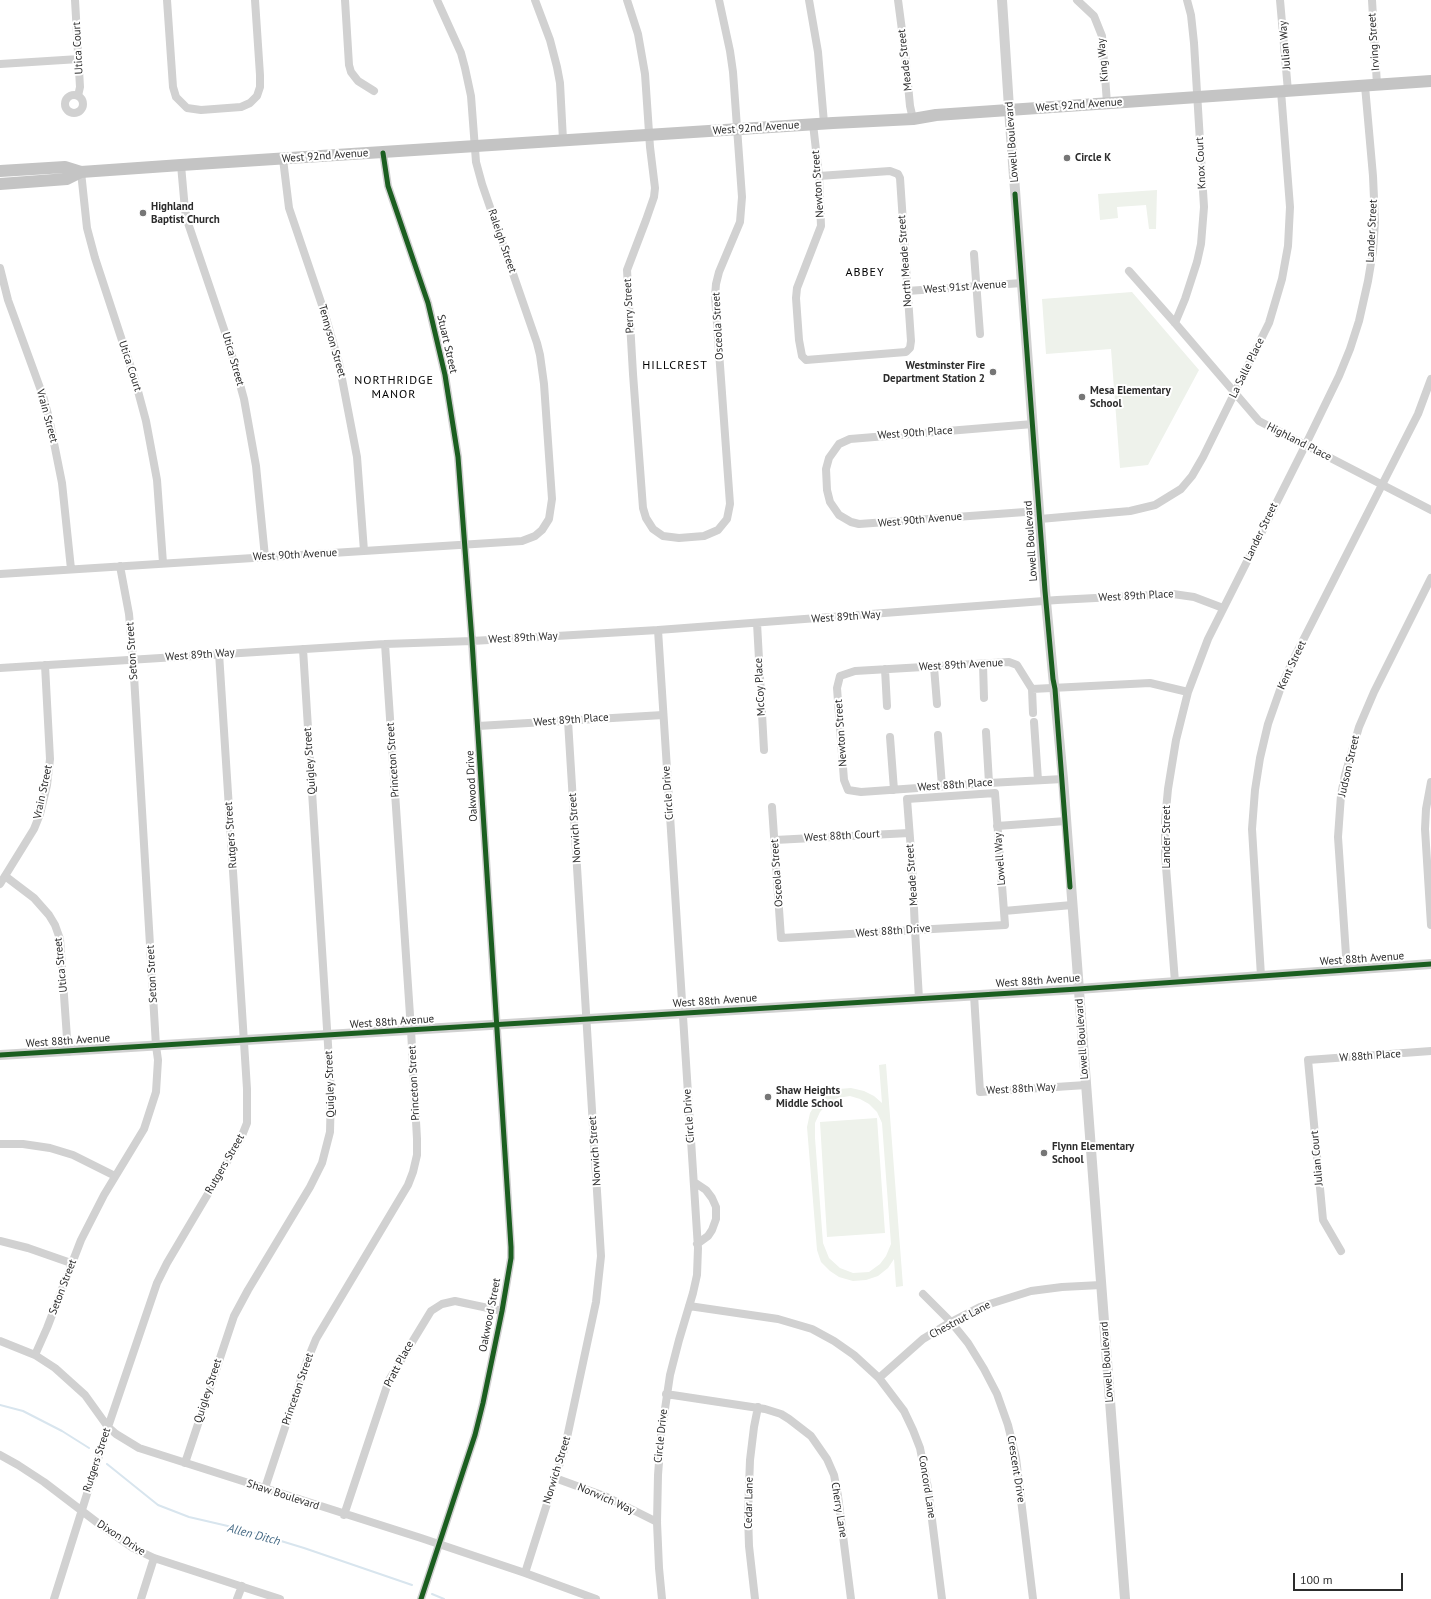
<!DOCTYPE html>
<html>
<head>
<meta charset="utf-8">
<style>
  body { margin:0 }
  #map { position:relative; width:1431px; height:1599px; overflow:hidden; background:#fff; font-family:"PT Sans",sans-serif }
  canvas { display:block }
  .scale { position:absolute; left:1293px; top:1573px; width:110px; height:18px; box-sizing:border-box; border:2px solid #2c2c2c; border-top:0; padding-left:5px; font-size:12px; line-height:14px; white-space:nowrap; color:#2c2c2c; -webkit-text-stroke:3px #fff; paint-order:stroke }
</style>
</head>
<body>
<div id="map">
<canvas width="1431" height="1599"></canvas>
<div class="scale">100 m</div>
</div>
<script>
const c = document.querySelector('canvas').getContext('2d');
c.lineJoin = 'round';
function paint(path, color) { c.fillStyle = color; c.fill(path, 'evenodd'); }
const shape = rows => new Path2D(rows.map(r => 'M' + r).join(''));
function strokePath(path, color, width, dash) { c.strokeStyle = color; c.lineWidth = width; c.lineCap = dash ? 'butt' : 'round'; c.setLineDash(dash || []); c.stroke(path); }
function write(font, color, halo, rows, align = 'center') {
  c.font = font + ' "PT Sans",sans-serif'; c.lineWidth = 4; c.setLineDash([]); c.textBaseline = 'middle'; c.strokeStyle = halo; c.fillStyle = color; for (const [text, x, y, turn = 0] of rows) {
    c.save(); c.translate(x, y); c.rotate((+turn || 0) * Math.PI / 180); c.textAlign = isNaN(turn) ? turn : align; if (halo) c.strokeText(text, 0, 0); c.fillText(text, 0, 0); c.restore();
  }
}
paint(shape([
  [1157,190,1156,229,1149,229,1146,205,1117,207,1118,218,1100,220,1098,194],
  [1132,292,1199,370,1148,465,1120,468,1111,349,1046,354,1042,299],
  [886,1064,903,1286,896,1287,894,1259,888,1268,878,1276,866,1280,853,1281,839,1277,830,1271,821,1262,817,1250,807,1127,810,1113,815,1105,821,1098,839,1089,851,1088,864,1091,874,1096,882,1103,879,1065],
  [850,1096,860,1099,869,1104,877,1112,882,1123,891,1244,886,1256,880,1264,869,1272,853,1273,840,1268,829,1258,823,1243,815,1138,815,1123,820,1112,828,1103,838,1098],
  [877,1118,885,1233,827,1237,820,1122]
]), '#eef2eb');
strokePath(shape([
  [0,1405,23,1411,62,1431,89,1448],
  [107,1464,158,1505,189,1517,245,1530,304,1548,412,1585],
  [432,1594,444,1599]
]), '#d8e5ee', 2);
strokePath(shape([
  [75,0,80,87,78,96],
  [167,0,173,87,176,97,187,108,201,110,241,107,250,103,257,96,260,87,260,75,255,0],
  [345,0,349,65,351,72,358,81,374,91],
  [535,0,550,40,557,67,560,83,563,140],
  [627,0,638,34,645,74,650,147,655,188,654,197,646,220,627,270,633,374,643,508,646,518,653,529,663,536,679,538,704,536,718,530,727,519,730,504,715,296,716,284,719,272,740,222,742,197,733,72,730,51,719,0],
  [809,0,818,52,824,123],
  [898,0,905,53,910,106,913,119],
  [1077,0,1094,16,1102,36,1107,103],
  [1280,0,1288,91],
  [1372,0,1377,85],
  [0,64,79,59],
  '65 104a9 9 0 1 1 18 0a9 9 0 1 1-18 0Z',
  [813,124,819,176,821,226,797,288,796,298,799,340,802,356,806,360,906,352,910,348,911,341,900,178,898,174,890,171,819,176],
  [383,153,388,186,428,303,445,375,458,457,472,641,511,1247,511,1258,502,1311,483,1403,475,1435,421,1599],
  [283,159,289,208,324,311,339,363,357,457,364,551],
  [181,165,185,210,188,223,228,341,244,399,256,466,265,557],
  [81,172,87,228,95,258,135,380,146,421,157,480,163,563],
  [974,254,980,334],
  [0,268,8,300,43,396,49,418,62,483,71,569],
  [1129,271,1175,323,1259,421,1431,510],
  [907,291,1022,283],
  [1175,323,1185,299,1197,262,1201,244,1204,207,1194,43,1191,15,1187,0],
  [1033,424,850,439,839,444,829,458,826,469,827,490,830,502,839,515,851,522,859,524,1039,511],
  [1040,519,1130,511,1155,505,1181,489,1192,476,1203,457,1269,323,1282,279,1288,246,1290,207,1281,91],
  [0,574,522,541,535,536,542,530,549,519,552,499,544,384,540,355,537,343,482,184,476,162,471,96,465,68,461,53,437,0],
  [757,623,764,750],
  [658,630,698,1248,697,1275,693,1293,679,1340,670,1375,661,1436,658,1475,657,1522,659,1568,662,1599],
  [983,664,984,698],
  [934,667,937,704],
  [0,668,385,644,472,641,658,630,1057,600,1173,594,1194,597,1223,608],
  [885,669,887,706],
  [1032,689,1033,713],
  [1034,722,1038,780],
  [478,726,663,715],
  [986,732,989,783],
  [938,735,942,786],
  [890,737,894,790],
  [1063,779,989,783,861,792,848,790,844,780,837,688,840,676,855,671,1009,662,1017,665,1032,689,1150,683,1188,692],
  [1431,782,1426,809,1425,829,1431,925],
  [772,807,781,938,817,936,915,930,1005,925,995,793,907,799,912,864,915,930,919,999],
  [997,826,1066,821],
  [775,840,909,833],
  [5,876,34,898,49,915,55,925,60,939,68,1052],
  [0,884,34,829,40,814,47,785,50,759,45,665],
  [1004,911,1072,905],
  [1347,970,1338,837,1341,795,1345,775,1359,727,1374,692,1431,578],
  [1261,976,1252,829,1255,790,1260,758,1268,724,1281,687,1293,660,1418,414,1431,379],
  [1175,982,1165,854,1165,821,1168,789,1176,740,1188,692,1208,639,1305,446,1339,376,1350,349,1359,321,1368,281,1373,251,1375,222,1373,176,1365,86],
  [974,995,980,1092,1086,1085],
  [0,1144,23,1144,50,1148,73,1155,115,1176],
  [694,1182,706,1190,712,1198,716,1207,716,1219,712,1230,708,1236,697,1244],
  [0,1241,28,1248,71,1263],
  [1341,1251,1323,1220,1308,1060,1431,1051],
  [923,1294,951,1322,968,1343,984,1369,997,1394,1008,1425,1016,1458,1033,1599],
  [689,1306,778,1319,812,1329,834,1341,854,1355,879,1378,904,1411,913,1430,920,1448,928,1488,942,1599],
  [0,1341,35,1355,55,1368,85,1395,108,1427,116,1434,139,1448,421,1538,525,1573,596,1599],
  [35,1355,47,1328,81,1240,104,1195,144,1129,156,1092,158,1060,156,1046,133,659,129,614,120,566],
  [879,1378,923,1339,951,1322,980,1307,1031,1291,1062,1287,1101,1285],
  [666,1394,765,1409,781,1414,789,1419,811,1436,827,1459,834,1475,838,1496,851,1599],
  [0,1455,18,1465,44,1482,107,1530,133,1548,154,1558,280,1599],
  [185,1463,234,1316,248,1290,310,1187,322,1163,330,1132,331,1092,303,649],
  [555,1478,607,1497,657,1522],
  [265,1488,307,1361,316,1339,408,1185,413,1172,417,1155,417,1139,411,1030,385,644],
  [344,1515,389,1380,431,1311,442,1304,455,1301,502,1311],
  [525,1573,565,1447,596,1302,601,1256,568,721],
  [54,1599,108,1427,157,1283,167,1263,241,1138,247,1123,247,1089,219,653],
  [141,1599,154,1558],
  [237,1599,242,1586],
  [755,1599,749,1546,748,1514,750,1460,754,1427,758,1407]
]), '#d1d1d1', 8);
strokePath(shape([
  [1002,0,1010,123,1045,591,1063,779,1125,1599],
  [0,1055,1078,989,1431,964]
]), '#d1d1d1', 10);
strokePath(shape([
  [0,171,65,167,81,172,181,165,833,123,913,119,936,115,1431,81],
  [0,184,67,179,81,172]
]), '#c4c4c4', 12);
strokePath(shape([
  [383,153,388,186,428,303,445,375,458,457,472,641,511,1247,511,1258,502,1311,483,1403,475,1435,421,1599],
  [1015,194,1045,591,1053,679,1055,689,1070,887],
  [0,1055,1078,989,1431,964]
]), '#1b5e20', 5);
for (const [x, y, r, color] of [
  [1067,158,4,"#767676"],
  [143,213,4,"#767676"],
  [993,372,4,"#767676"],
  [1082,397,4,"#767676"],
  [768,1097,4,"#767676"],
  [1044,1153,4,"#767676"]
]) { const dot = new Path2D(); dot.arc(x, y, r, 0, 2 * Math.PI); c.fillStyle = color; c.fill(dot); strokePath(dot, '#fff', 1.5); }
write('11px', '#2c2c2c', '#fff', [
  ["Irving Street",1374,42,-94],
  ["Julian Way",1285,45,-95],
  ["Utica Court",78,48,-93],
  ["Meade Street",905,60,-96],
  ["King Way",1103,60,-95],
  ["West 92nd Avenue",1079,105,-4],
  ["West 92nd Avenue",756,128,-4],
  ["Lowell Boulevard",1012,142,-94],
  ["West 92nd Avenue",325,156,-4],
  ["Knox Court",1201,163,-93],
  ["Newton Street",818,184,-94],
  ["Lander Street",1372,231,-87],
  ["Raleigh Street",502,241,71],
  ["North Meade Street",905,261,-94],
  ["West 91st Avenue",965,287,-4],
  ["Perry Street",629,306,-93],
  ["Osceola Street",718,326,-93],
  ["Tennyson Street",332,341,74],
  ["Stuart Street",447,344,77],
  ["Utica Street",233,359,74],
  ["Utica Court",130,366,72],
  ["La Salle Place",1247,368,-64],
  ["Vrain Street",47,416,75],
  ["West 90th Place",915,433,-4],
  ["Highland Place",1299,442,27],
  ["West 90th Avenue",920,520,-5],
  ["Lander Street",1261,532,-64],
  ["Lowell Boulevard",1031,541,-94],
  ["West 90th Avenue",295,555,-3],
  ["West 89th Place",1136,596,-3],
  ["West 89th Way",846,617,-4],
  ["West 89th Way",523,638,-3],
  ["Seton Street",132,651,-94],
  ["West 89th Way",200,655,-4],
  ["West 89th Avenue",961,665,-3],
  ["Kent Street",1292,665,-65],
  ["McCoy Place",760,687,-93],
  ["West 89th Place",571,720,-4],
  ["Newton Street",841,733,-94],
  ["Princeton Street",393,760,-94],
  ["Quigley Street",310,761,-94],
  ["Judson Street",1349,766,-77],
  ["West 88th Place",955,785,-4],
  ["Oakwood Drive",472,786,-93],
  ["Vrain Street",43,792,-78],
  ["Circle Drive",668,793,-94],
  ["Norwich Street",575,828,-94],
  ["Rutgers Street",231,835,-94],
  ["West 88th Court",842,836,-3],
  ["Lander Street",1167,837,-90],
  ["Lowell Way",1000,859,-94],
  ["Osceola Street",777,873,-94],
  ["Meade Street",912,875,-94],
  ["West 88th Drive",893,931,-4],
  ["West 88th Avenue",1362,959,-4],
  ["Utica Street",61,965,-96],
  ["Seton Street",152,974,-93],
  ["West 88th Avenue",1038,981,-4],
  ["West 88th Avenue",715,1001,-4],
  ["West 88th Avenue",392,1022,-4],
  ["Lowell Boulevard",1082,1039,-94],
  ["West 88th Avenue",68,1041,-4],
  ["W 88th Place",1370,1056,-4],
  ["Princeton Street",414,1083,-93],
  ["Quigley Street",330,1084,-92],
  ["West 88th Way",1021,1089,-3],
  ["Circle Drive",689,1116,-94],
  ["Norwich Street",595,1151,-94],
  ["Julian Court",1317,1158,-95],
  ["Rutgers Street",225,1164,-60],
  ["Seton Street",63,1287,-69],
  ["Oakwood Street",490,1315,-79],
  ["Chestnut Lane",960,1320,-28],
  ["Lowell Boulevard",1107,1362,-94],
  ["Pratt Place",399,1364,-62],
  ["Princeton Street",298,1389,-71],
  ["Quigley Street",208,1391,-72],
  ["Circle Drive",661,1436,-84],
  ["Rutgers Street",97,1460,-72],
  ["Crescent Drive",1016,1469,81],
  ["Norwich Street",557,1470,-73],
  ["Concord Lane",927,1487,81],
  ["Shaw Boulevard",283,1495,18],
  ["Norwich Way",606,1499,24],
  ["Cedar Lane",749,1503,-89],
  ["Cherry Lane",839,1510,81],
  ["Dixon Drive",121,1538,33]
]);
write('bold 11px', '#2c2c2c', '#fff', [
  ["Circle K",1075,158],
  ["Highland",151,207],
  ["Baptist Church",151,220],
  ["Westminster Fire",985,366,"right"],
  ["Department Station 2",985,379,"right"],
  ["Mesa Elementary",1090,391],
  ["School",1090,404],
  ["Shaw Heights",776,1091],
  ["Middle School",776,1104],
  ["Flynn Elementary",1052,1147],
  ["School",1052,1160]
], 'left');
c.letterSpacing = '1px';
write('12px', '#000', '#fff', [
  ["ABBEY",865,273],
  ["HILLCREST",675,366],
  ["NORTHRIDGE",394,381],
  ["MANOR",394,395]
]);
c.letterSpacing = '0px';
write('italic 12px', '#446984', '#fff', [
  ["Allen Ditch",254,1535,15]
]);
</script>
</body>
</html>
